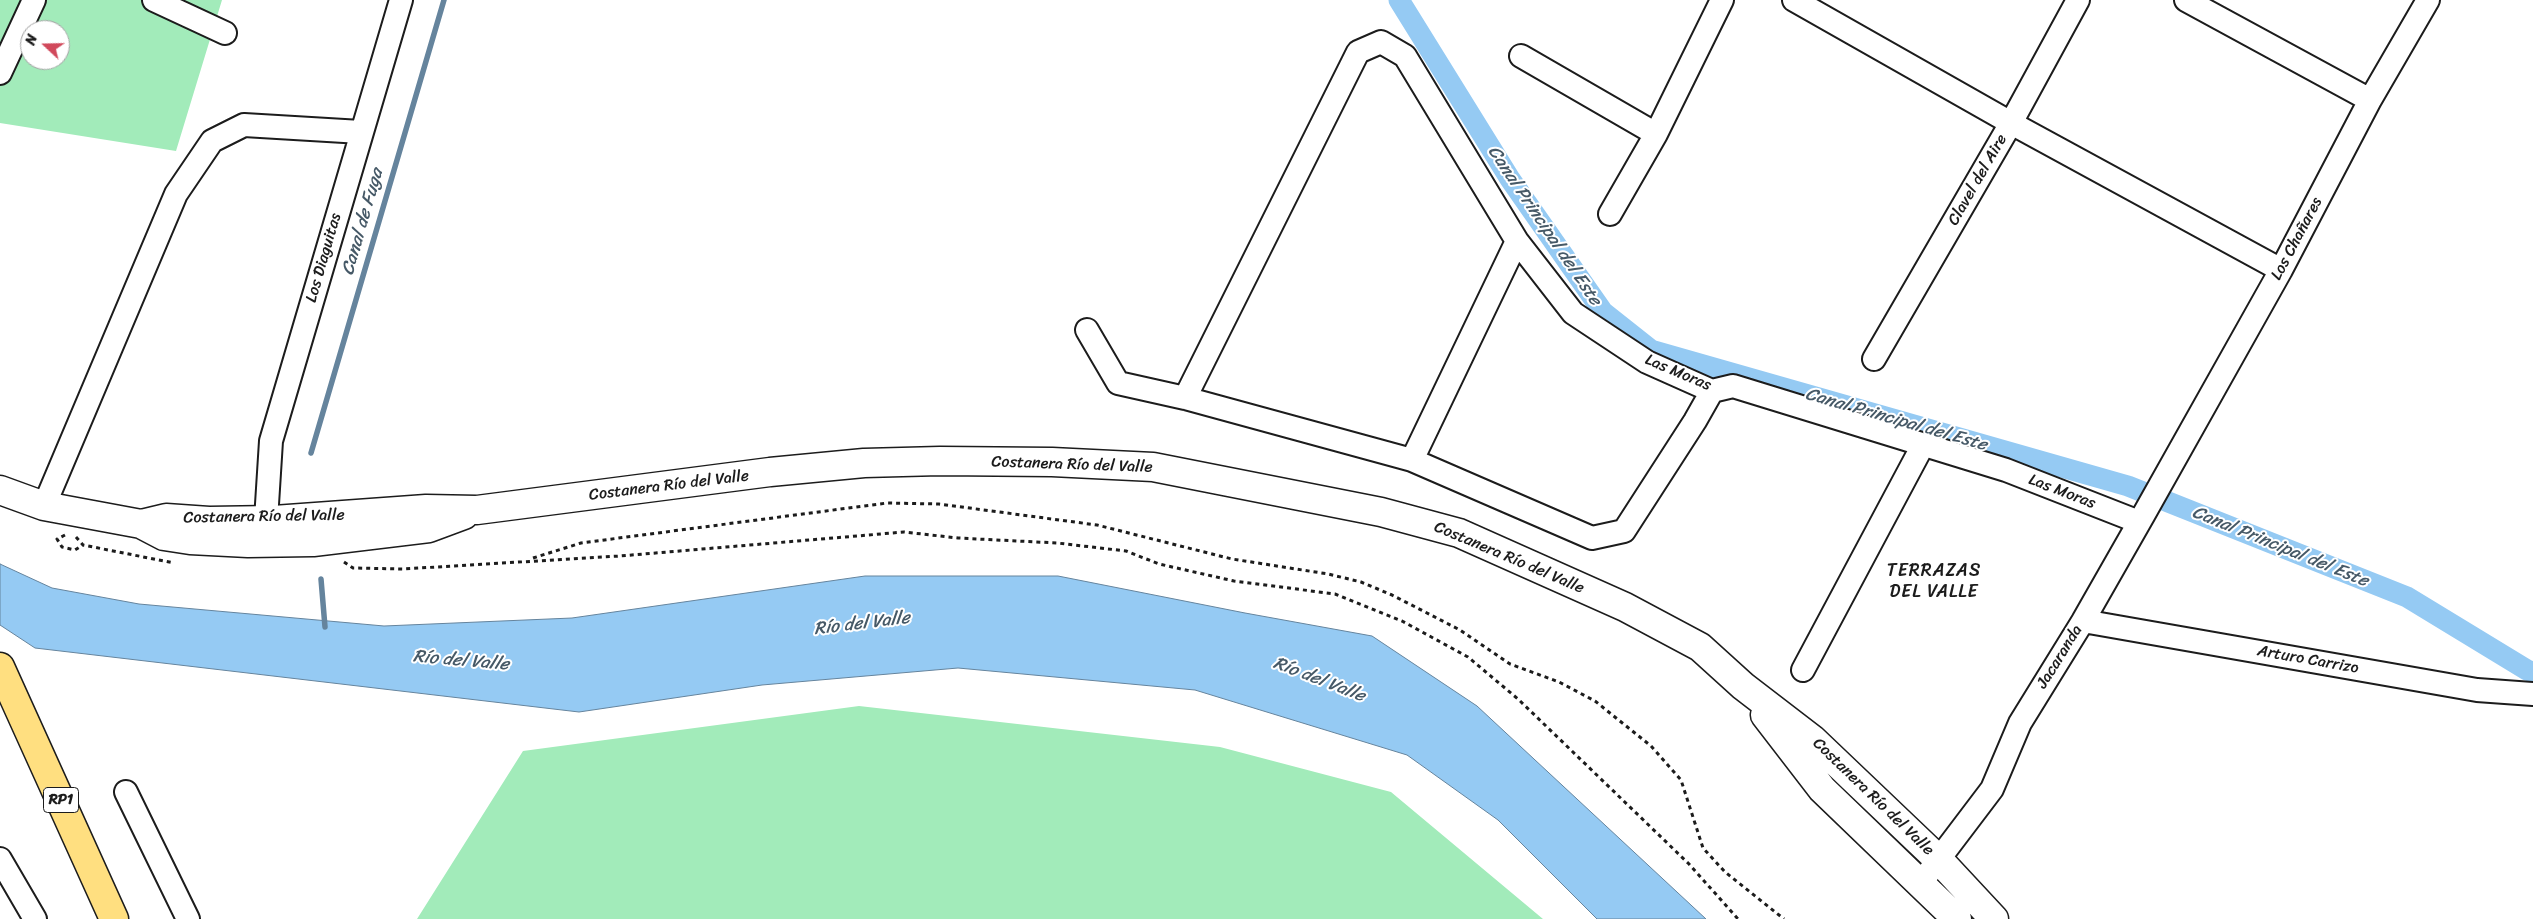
<!DOCTYPE html>
<html>
<head>
<meta charset="utf-8">
<style>
  body { margin:0 }
  #map { position:relative; width:2533px; height:919px; overflow:hidden; background:#fff; font-family:Sriracha,sans-serif }
  canvas { display:block }
  .north { position:absolute; left:20px; top:20px; width:50px; height:50px; box-sizing:border-box; background:#fff; border:1px solid #a4a4a4; border-radius:50%; rotate:291deg; font-size:14px; font-weight:700; line-height:20px; text-align:center; color:#1c1c1c }
  .north::after { content:''; display:block; margin:auto; width:18px; height:22px; background:#d1495b; clip-path:polygon(50% 0,100% 100%,50% 72%,0 100%) }
</style>
</head>
<body>
<div id="map">
<canvas width="2533" height="919"></canvas>
<div class="north">N</div>
</div>
<script>
const c = document.querySelector('canvas').getContext('2d');
c.lineJoin = 'round';
function paint(path, color) { c.fillStyle = color; c.fill(path, 'evenodd'); }
const shape = rows => new Path2D(rows.map(r => 'M' + r).join(''));
function strokePath(path, color, width, dash) { c.strokeStyle = color; c.lineWidth = width; c.lineCap = dash ? 'butt' : 'round'; c.setLineDash(dash || []); c.stroke(path); }
function write(font, color, halo, rows, align = 'center') {
  c.font = font + ' Sriracha,sans-serif'; c.lineWidth = 4; c.setLineDash([]); c.textBaseline = 'middle'; c.strokeStyle = halo; c.fillStyle = color; for (const [text, x, y, turn = 0] of rows) {
    c.save(); c.translate(x, y); c.rotate((+turn || 0) * Math.PI / 180); c.textAlign = isNaN(turn) ? turn : align; if (halo) c.strokeText(text, 0, 0); c.fillText(text, 0, 0); c.restore();
  }
}
paint(shape([
  [0,0,222,0,176,151,0,123],
  [30,30,60,30,60,60,30,60],
  [859,706,1220,747,1391,792,1543,919,417,919,523,751]
]), '#a2ebba');
const water = shape([
  [0,564,52,588,139,604,384,626,572,618,865,576,1058,576,1245,613,1372,636,1477,706,1706,919,1597,919,1498,820,1407,755,1195,690,958,668,762,685,579,712,35,648,0,625,0,564]
]);
paint(water, '#95caf3');
strokePath(water, '#65849d', 1);
strokePath(shape([
  [311,453,444,0],
  [321,579,325,627]
]), '#65849d', 5.5);
strokePath(shape([
  [1399,0,1510,179,1603,312,1651,350,2128,486,2407,597,2527,670,2533,672]
]), '#95caf3', 21);
const street = shape([
  [154,0,225,33],
  [1794,0,2011,123,2281,270],
  [2186,0,2370,100],
  [1521,56,1656,134],
  [0,73,34,0],
  [1610,214,1656,134,1722,0],
  [1087,330,1118,383,1185,398,1412,460,1592,538,1624,531,1695,421,1712,391],
  [1874,359,2011,123,2078,0],
  [1185,398,1358,52,1381,42,1405,56,1517,241,1573,313,1647,362,1712,391,1733,386,2006,470,2139,522],
  [1412,460,1517,241],
  [44,506,176,194,212,141,244,125,361,132],
  [266,520,271,441,401,0],
  [2083,621,2477,690,2533,694],
  [1803,670,1923,445],
  [126,792,188,919],
  [0,859,35,919],
  [1920,884,1992,789,2020,723,2083,621,2144,514,2281,270,2370,100,2428,0]
]);
const secondary = shape([
  [0,490,44,506,141,524,164,536,190,540,248,543,313,542,429,528,464,515],
  [141,524,166,518,209,521,274,520,426,509,477,510,770,472,864,463,940,461,1052,462,1153,467,1381,512,1459,533,1625,607,1700,647,1743,686,1812,739,1940,861,1994,919],
  [1765,715,1822,789,1957,919]
]);
const primary = shape([
  [0,667,114,919]
]);
strokePath(street, '#1c1c1c', 26);
strokePath(secondary, '#1c1c1c', 31);
strokePath(primary, '#1c1c1c', 31);
strokePath(shape([
  [65,535,57,539,62,547,75,550,83,545],
  [76,537,83,545,174,563],
  [533,558,581,543,887,503,939,504,1097,525,1232,559,1328,574,1361,582,1392,595,1460,630,1510,664,1559,682,1595,701,1651,746,1681,780,1703,848,1725,872,1784,919],
  [344,562,353,568,403,569,620,556,904,532,958,538,1057,543,1126,551,1159,564,1234,581,1335,594,1402,621,1468,657,1518,699,1689,864,1738,919]
]), '#1c1c1c', 3, [4, 4]);
strokePath(street, '#fff', 22);
strokePath(secondary, '#fff', 28);
strokePath(primary, '#ffdf80', 28);
for (const [x, y, w] of [
  [61,800,35]
]) { const box = new Path2D(); box.roundRect(x - w / 2, y - 12.5, w, 25, 4); c.fillStyle = '#fff'; c.fill(box); strokePath(box, '#1c1c1c', 1); }
write('bold 15px', '#1c1c1c', null, [
  ["RP1",61,800]
]);
write('16px', '#1c1c1c', '#fff', [
  ["Clavel del Aire",1978,180,-60],
  ["Los Chañares",2297,239,-62],
  ["Los Diaguitas",324,258,-74],
  ["Las Moras",1678,373,23],
  ["Costanera Río del Valle",1072,465,2],
  ["Costanera Río del Valle",669,486,-7],
  ["Las Moras",2062,492,21],
  ["Costanera Río del Valle",264,517,-1],
  ["Costanera Río del Valle",1509,558,23],
  ["Jacaranda",2060,657,-58],
  ["Arturo Carrizo",2308,660,10],
  ["Costanera Río del Valle",1873,797,44]
]);
write('italic 18px', '#465967', '#fff', [
  ["Canal de Fuga",363,222,-74],
  ["Canal Principal del Este",1544,226,56],
  ["Canal Principal del Este",1896,420,16],
  ["Canal Principal del Este",2280,547,22],
  ["Río del Valle",862,624,-7],
  ["Río del Valle",461,661,5],
  ["Río del Valle",1319,680,21]
]);
c.letterSpacing = '1px';
write('18px', '#1c1c1c', '#fff', [
  ["TERRAZAS",1934,571],
  ["DEL VALLE",1934,592]
]);
c.letterSpacing = '0px';
</script>
</body>
</html>
